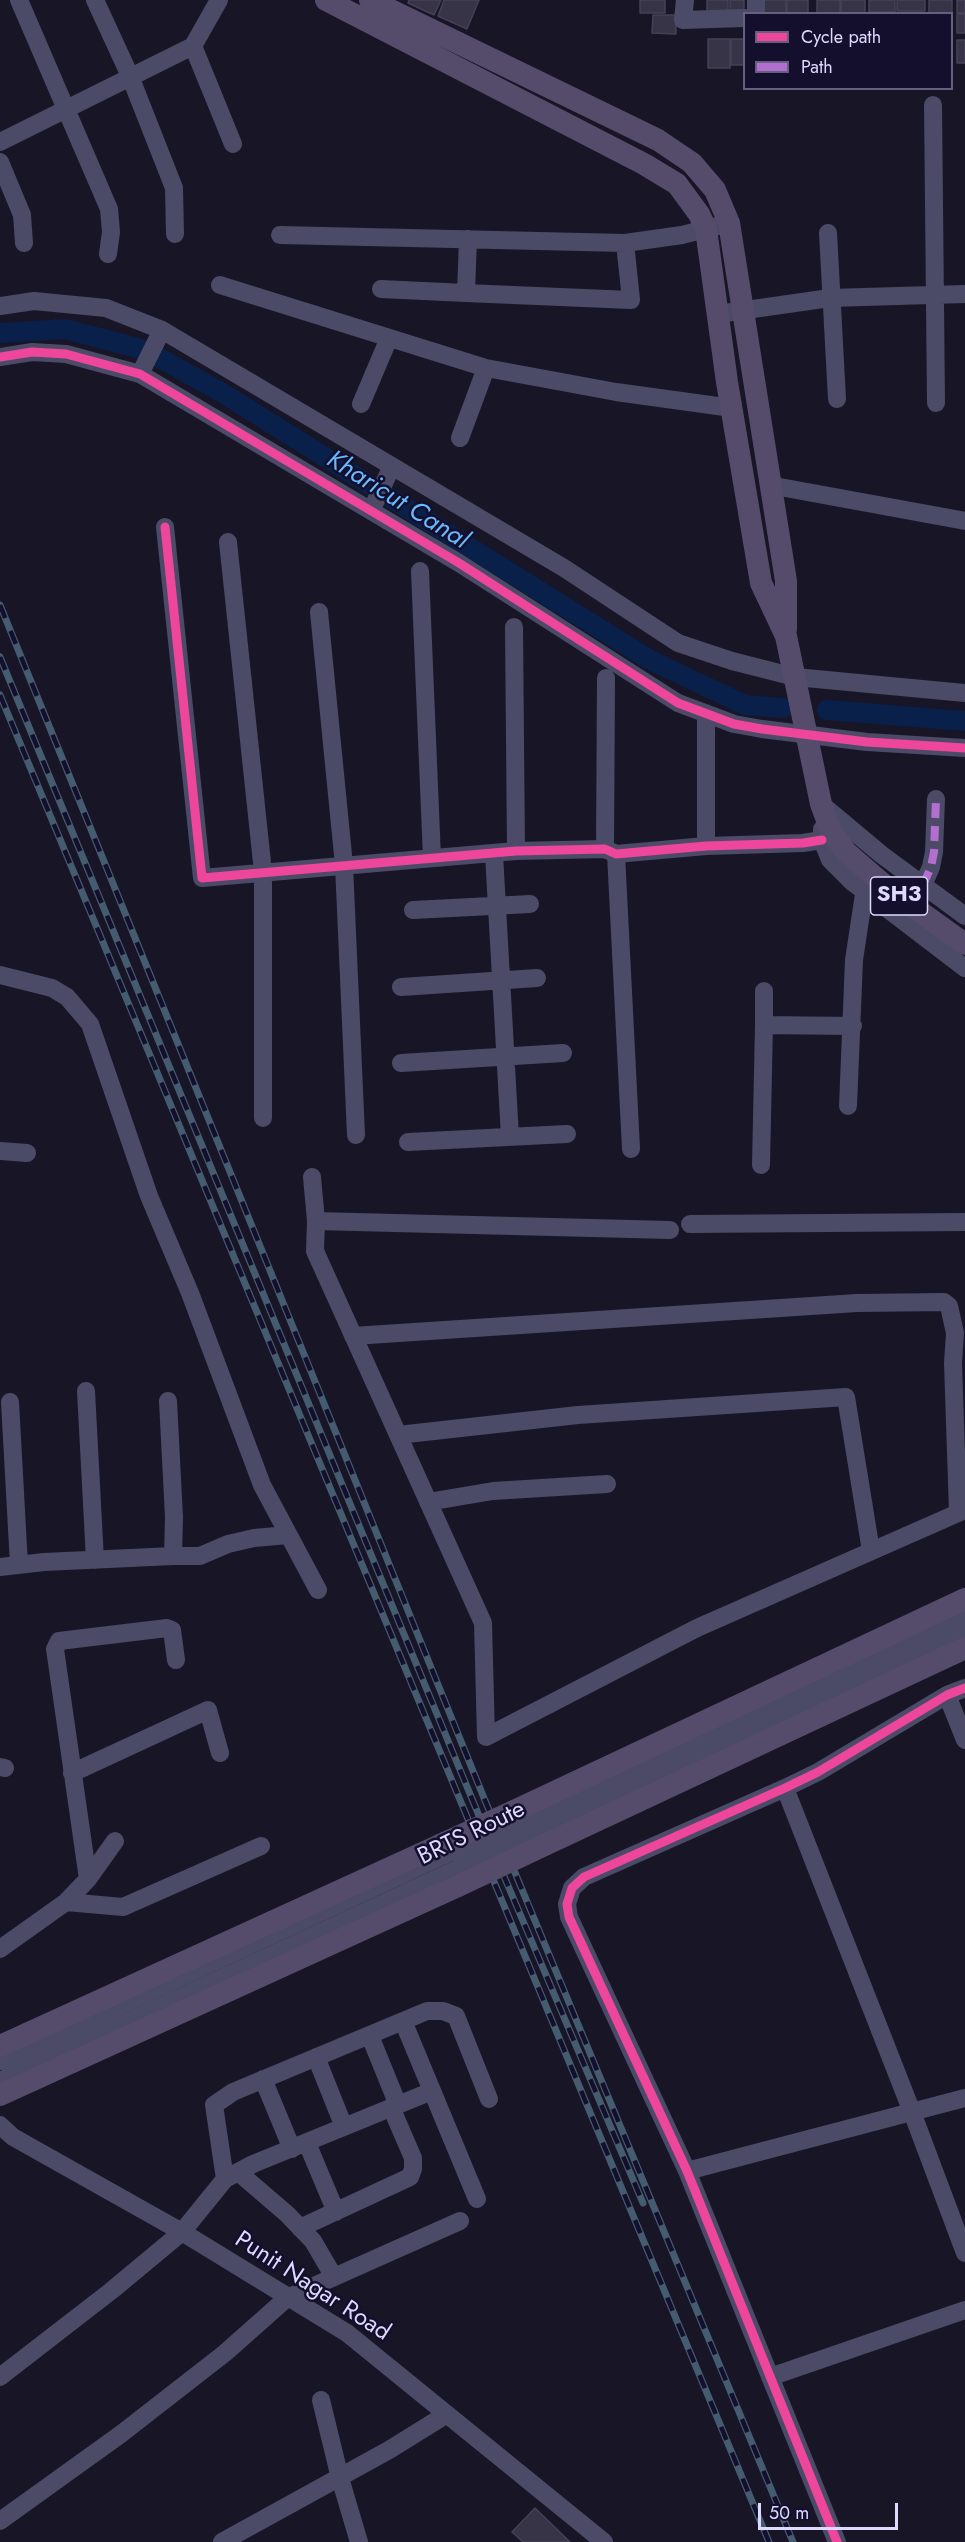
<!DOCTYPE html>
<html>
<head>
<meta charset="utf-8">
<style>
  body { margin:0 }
  #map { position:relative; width:965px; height:2542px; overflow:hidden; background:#181526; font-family:Jost,sans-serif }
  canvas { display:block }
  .legend { position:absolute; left:743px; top:12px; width:210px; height:78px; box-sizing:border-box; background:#140f2c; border:2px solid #656080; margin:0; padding:8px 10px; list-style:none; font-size:18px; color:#dedaff }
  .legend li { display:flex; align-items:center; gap:12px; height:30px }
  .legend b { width:30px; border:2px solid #656080 }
  .scale { position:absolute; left:758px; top:2503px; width:140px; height:27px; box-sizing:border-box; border:3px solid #dedaff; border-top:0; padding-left:8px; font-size:18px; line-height:21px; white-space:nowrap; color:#dedaff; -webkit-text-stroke:4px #140f2c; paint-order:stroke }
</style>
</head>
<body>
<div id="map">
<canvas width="965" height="2542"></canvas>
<ul class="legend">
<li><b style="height:8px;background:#ed469a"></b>Cycle path</li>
<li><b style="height:8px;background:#b36fd0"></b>Path</li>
</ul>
<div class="scale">50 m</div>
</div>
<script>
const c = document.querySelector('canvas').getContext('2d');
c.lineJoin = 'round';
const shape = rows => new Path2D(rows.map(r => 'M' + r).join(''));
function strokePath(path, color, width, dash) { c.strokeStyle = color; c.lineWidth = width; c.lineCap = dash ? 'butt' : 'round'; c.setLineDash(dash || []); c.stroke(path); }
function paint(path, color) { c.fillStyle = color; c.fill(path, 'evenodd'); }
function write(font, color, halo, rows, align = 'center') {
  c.font = font + ' Jost,sans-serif'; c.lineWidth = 5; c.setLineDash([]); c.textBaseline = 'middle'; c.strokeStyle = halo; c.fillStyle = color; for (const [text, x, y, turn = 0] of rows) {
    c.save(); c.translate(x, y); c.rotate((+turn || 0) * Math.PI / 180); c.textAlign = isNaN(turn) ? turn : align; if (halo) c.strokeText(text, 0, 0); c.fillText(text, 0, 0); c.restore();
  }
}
strokePath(shape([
  [0,333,65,329,145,350,221,392,650,660,745,705,783,708],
  [827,710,965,721]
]), '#09204a', 20);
const building = shape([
  [409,0,441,0,434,15,408,3,409,0],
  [444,0,479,0,467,29,438,16,444,0],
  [640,0,665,0,665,13,640,13,640,0],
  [707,0,728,0,728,13,707,13,707,0],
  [730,0,744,0,744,12,730,12,730,0],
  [763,0,786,0,786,14,763,14,763,0],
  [787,0,808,0,808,13,787,13,787,0],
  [817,0,840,0,840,14,817,14,817,0],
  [841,0,865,0,865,14,841,14,841,0],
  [869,0,895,0,895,12,869,12,869,0],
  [897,0,925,0,925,11,897,11,897,0],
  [929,0,952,0,952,19,952,14,929,14,929,0],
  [957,0,965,0,965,13,957,13,957,0],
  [957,14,965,14,965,33,957,33,957,14],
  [653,15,676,15,676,34,652,33,653,15],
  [708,39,730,39,730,68,708,68,708,39],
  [731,39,744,39,744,65,731,65,731,39],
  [957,40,965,40,965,63,957,63,957,40],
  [535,2508,570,2542,523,2542,512,2532,535,2508]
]);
paint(building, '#383447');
strokePath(building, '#454058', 1.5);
strokePath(shape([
  [19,0,109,209,111,232,108,254],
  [95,0,130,76,174,188,175,234],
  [685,0,683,20,744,18],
  [756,0,756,14],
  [193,46,233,144],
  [933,105,936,403],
  [0,142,193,46,219,0],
  [0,162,22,215,24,243],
  [828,233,837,399],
  [280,235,625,243,682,235,729,223],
  [468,239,466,293,631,300,625,243],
  [220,285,486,368,616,392,732,408],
  [381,289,466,293],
  [0,306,34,301,106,308,162,330,564,568,678,643,732,661,795,677,965,693],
  [718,314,830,298,965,294],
  [0,357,32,352,66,354,140,374,459,563,678,703,734,724,762,729,867,742,965,748],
  [140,374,162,330],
  [361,404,389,338],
  [460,438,486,368],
  [769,485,965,521],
  [371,511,392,466],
  [165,527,202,878,516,851,605,849,616,854,706,846,803,843,822,840],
  [228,542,263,872,263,1118],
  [420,571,432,858],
  [319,612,344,865,356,1135],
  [514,627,516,851],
  [706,713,706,846],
  [821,804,882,855,965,916],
  [822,829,822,840,830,860,851,881,965,968],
  [605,849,606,678],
  [494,854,510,1137],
  [616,854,631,1149],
  [923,885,931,867,934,852,936,799],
  [413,910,530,904],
  [0,975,52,988,67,997,90,1024,149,1196,190,1293,262,1485,318,1590],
  [401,987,537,978],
  [764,991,764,1025],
  [401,1063,563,1053],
  [848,1106,854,960,864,894],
  [408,1142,567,1134],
  [0,1151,27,1153],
  [761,1165,764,1025,853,1026],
  [312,1177,316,1221,670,1230],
  [316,1221,315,1251,483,1623,486,1737,697,1628,965,1510],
  [690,1224,965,1222],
  [353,1336,857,1303,944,1302,949,1306,955,1333,953,1363,958,1512],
  [86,1391,95,1560],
  [10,1402,19,1565],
  [398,1435,578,1415,846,1397,871,1551],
  [428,1502,493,1491,607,1484],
  [173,1556,200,1556,228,1544,254,1538,288,1535],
  [0,1567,44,1562,173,1556,174,1517,168,1401],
  [947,1695,965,1740],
  [0,1767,5,1768],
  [72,1773,208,1710,220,1753],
  [785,1788,912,2112,965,2253],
  [520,1822,965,1614],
  [527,1834,965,1630],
  [88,1879,55,1649,59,1641,167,1628,172,1630,176,1660],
  [66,1902,123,1907,261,1846],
  [0,1949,66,1902,88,1879,115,1841],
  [403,2021,477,2199],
  [370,2036,398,2105],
  [316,2057,344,2127],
  [0,2061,444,1855],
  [263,2079,292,2149],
  [0,2081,453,1871],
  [0,2125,13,2137,182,2232,347,2333,604,2542],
  [307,2143,336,2212],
  [687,2171,965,2098],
  [238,2172,287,2214,313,2241,334,2277],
  [225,2179,214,2105,233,2092,427,2011,443,2011,456,2016,489,2099],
  [300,2228,410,2177,413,2169,413,2158,391,2107],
  [0,2377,111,2291,182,2232,225,2179,253,2164,432,2091],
  [770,2377,965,2310],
  [321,2400,340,2478,359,2542],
  [0,2521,121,2434,225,2353,287,2298,460,2221],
  [222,2542,389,2450,447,2414],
  [837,2542,687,2171,569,1917,567,1904,572,1888,584,1877,785,1788,818,1772,947,1695,965,1688]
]), '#4b4b67', 18);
strokePath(shape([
  [326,0,644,164,677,184,699,214,706,229,727,382,761,583,786,636,821,804,831,831,846,852,891,891,965,944],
  [370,0,658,140,692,163,715,190,729,223,786,581,786,629],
  [514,1811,965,1599],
  [534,1850,965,1648],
  [0,2046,440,1845],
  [0,2095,458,1886]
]), '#554c6b', 22);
const rail = shape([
  [0,605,484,1798,793,2542],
  [0,657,506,1881,643,2203],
  [0,695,769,2542]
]);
strokePath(rail, '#455b6f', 7);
strokePath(rail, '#140f2c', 4.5, [14]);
strokePath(shape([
  [444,1855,520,1822],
  [453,1871,527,1834]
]), '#4b4b67', 18);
strokePath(shape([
  [440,1845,514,1811],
  [458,1886,534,1850]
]), '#554c6b', 22);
strokePath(shape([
  [923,885,931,867,934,852,936,799]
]), '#b36fd0', 8, [15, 8]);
strokePath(shape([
  [0,357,32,352,66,354,140,374,459,563,678,703,734,724,762,729,867,742,965,748],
  [165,527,202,878,516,851,605,849,616,854,706,846,803,843,822,840],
  [837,2542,687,2171,569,1917,567,1904,572,1888,584,1877,785,1788,818,1772,947,1695,965,1688]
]), '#ed469a', 9);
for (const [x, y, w] of [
  [899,896,57]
]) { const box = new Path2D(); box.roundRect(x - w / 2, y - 19, w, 38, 4.5); c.fillStyle = '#140f2c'; c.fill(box); strokePath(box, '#dedaff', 1.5); }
write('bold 22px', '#dedaff', null, [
  ["SH3",899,896]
]);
write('24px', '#dedaff', '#140f2c', [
  ["BRTS Route",472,1834,-26],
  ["Punit Nagar Road",312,2287,33]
]);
write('italic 26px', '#68baff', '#140f2c', [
  ["Kharicut Canal",397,501,32]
]);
</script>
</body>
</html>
